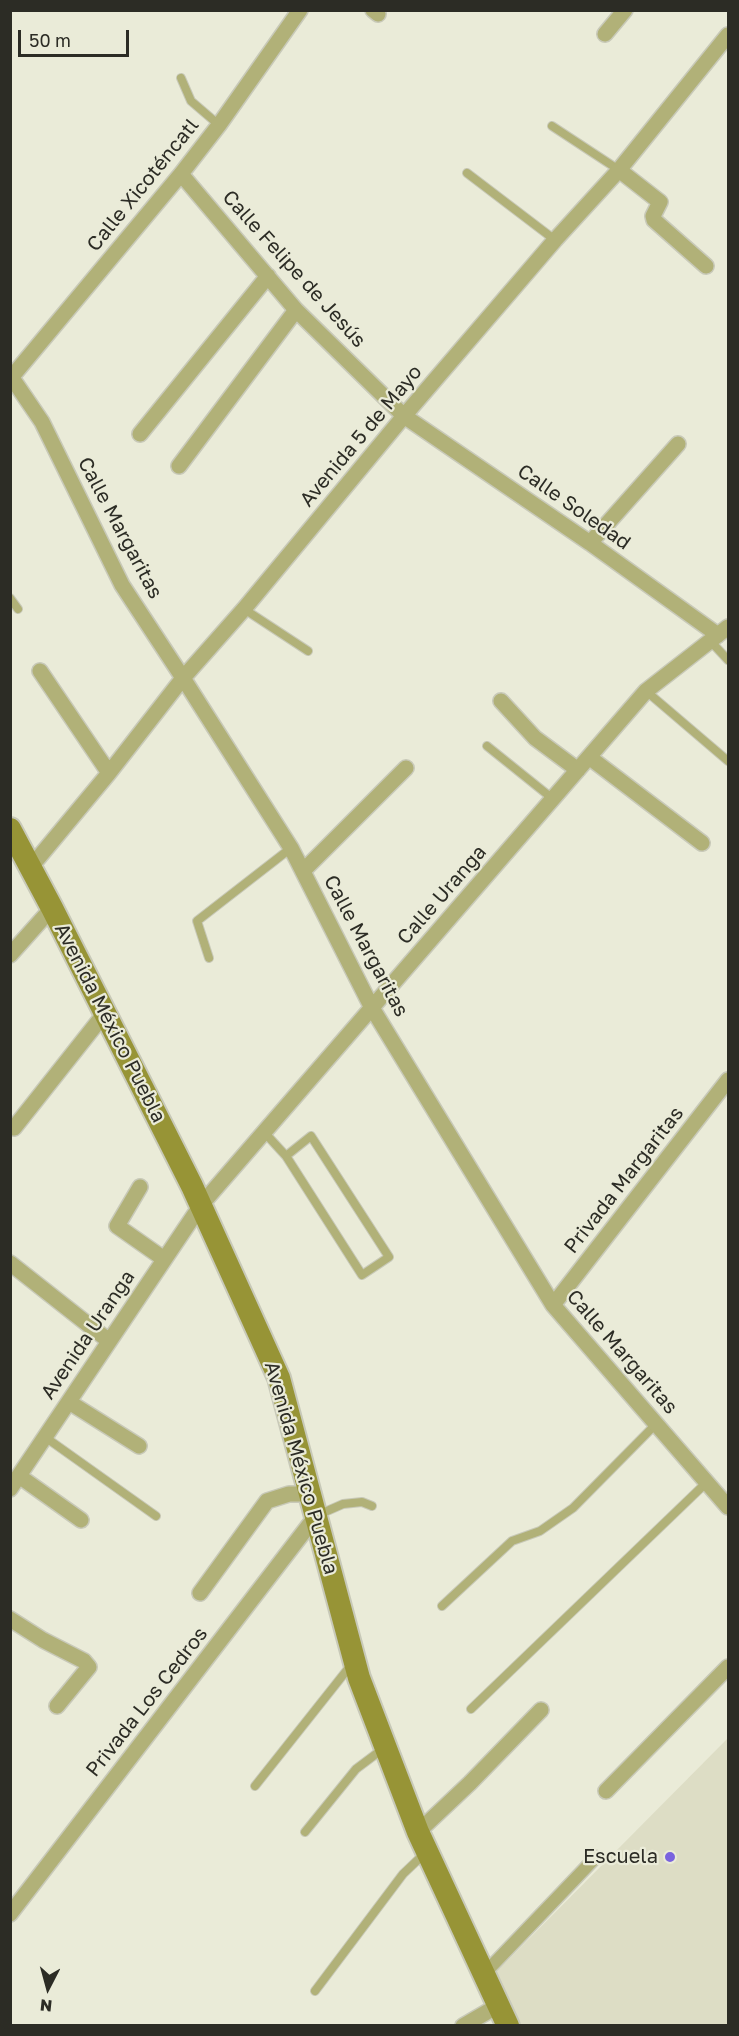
<!DOCTYPE html>
<html>
<head>
<meta charset="utf-8">
<style>
  body { margin:0 }
  #map { position:relative; width:739px; height:2036px; overflow:hidden; background:#eaebd8; font-family:"Golos Text",sans-serif }
  canvas { display:block }
  .frame { position:absolute; inset:0; border:12px solid #2c2c25; pointer-events:none }
  .north { position:absolute; left:18px; top:1958px; width:60px; height:60px; -webkit-text-stroke:4px #eaebd8; paint-order:stroke; rotate:186deg; font-size:16px; font-weight:700; line-height:24px; text-align:center; color:#2c2c25 }
  .north::after { content:''; display:block; margin:auto; width:21px; height:27px; background:#2c2c25; clip-path:polygon(50% 0,100% 100%,50% 72%,0 100%) }
  .scale { position:absolute; left:18px; top:30px; width:111px; height:27px; box-sizing:border-box; border:3px solid #2c2c25; border-top:0; padding-left:8px; font-size:18px; line-height:21px; white-space:nowrap; color:#2c2c25; -webkit-text-stroke:4px #eaebd8; paint-order:stroke }
</style>
</head>
<body>
<div id="map">
<canvas width="739" height="2036"></canvas>
<div class="frame"></div>
<div class="north">N</div>
<div class="scale">50 m</div>
</div>
<script>
const c = document.querySelector('canvas').getContext('2d');
c.lineJoin = 'round';
function paint(path, color) { c.fillStyle = color; c.fill(path, 'evenodd'); }
const shape = rows => new Path2D(rows.map(r => 'M' + r).join(''));
function strokePath(path, color, width, dash) { c.strokeStyle = color; c.lineWidth = width; c.lineCap = dash ? 'butt' : 'round'; c.setLineDash(dash || []); c.stroke(path); }
function write(font, color, halo, rows, align = 'center') {
  c.font = font + ' "Golos Text",sans-serif'; c.lineWidth = 4.5; c.setLineDash([]); c.textBaseline = 'middle'; c.strokeStyle = halo; c.fillStyle = color; for (const [text, x, y, turn = 0] of rows) {
    c.save(); c.translate(x, y); c.rotate((+turn || 0) * Math.PI / 180); c.textAlign = isNaN(turn) ? turn : align; if (halo) c.strokeText(text, 0, 0); c.fillText(text, 0, 0); c.restore();
  }
}
paint(shape([
  [728,1738,728,2025,516,2025,493,1975]
]), '#ddddc5');
const service = shape([
  [181,78,191,101,219,125],
  [552,126,619,170],
  [467,173,555,240],
  [10,598,18,609],
  [244,609,308,651],
  [708,643,715,646,728,660],
  [646,691,728,761],
  [487,746,553,799],
  [209,958,197,921,291,848],
  [264,1132,286,1156,362,1275,389,1257,311,1136,286,1156],
  [45,1437,156,1516],
  [318,1515,343,1504,362,1502,372,1506],
  [442,1606,512,1541,540,1531,573,1508,656,1424],
  [471,1709,707,1482],
  [255,1786,351,1665],
  [305,1832,356,1769,384,1748],
  [315,1991,403,1874,424,1854]
]);
const pedestrian = shape([
  [484,1974,596,1857]
]);
const minor = shape([
  [373,10,378,14],
  [605,34,625,10],
  [619,170,660,202,653,216,654,220,706,266],
  [181,174,296,310,404,416,590,543,718,635],
  [10,375,42,422,122,585,183,678,291,848,372,1008,553,1305,728,1507],
  [10,379,181,174,219,125,300,10],
  [140,434,268,276],
  [179,466,296,310],
  [590,543,678,444],
  [40,671,109,773],
  [501,701,535,738,578,770],
  [589,757,702,843],
  [30,868,109,773,183,678,244,609,404,416,555,240,619,170,728,35],
  [303,871,406,768],
  [10,955,52,908],
  [14,1128,105,1013],
  [140,1187,117,1226,164,1259],
  [10,1263,109,1341],
  [553,1305,728,1080],
  [69,1402,139,1446],
  [19,1476,81,1520],
  [10,1489,201,1205,646,691,728,627],
  [200,1593,267,1501,289,1494,311,1494],
  [10,1619,43,1640,84,1661,89,1667,57,1706],
  [606,1791,728,1667],
  [418,1832,470,1783,541,1710],
  [10,1914,316,1516],
  [463,2026,499,2005]
]);
const secondary = shape([
  [10,829,52,908,192,1186,279,1378,359,1678,418,1832,508,2026]
]);
strokePath(service, '#c8c9b8', 10);
strokePath(pedestrian, '#c8c9b8', 15);
strokePath(minor, '#c8c9b8', 18);
strokePath(secondary, '#c8c9b8', 26);
strokePath(service, '#b1b178', 8);
strokePath(pedestrian, '#b1b178', 12);
strokePath(minor, '#b1b178', 15);
strokePath(secondary, '#979436', 22);
for (const [x, y, r, color] of [
  [670,1857,6,"#7a63de"]
]) { const dot = new Path2D(); dot.arc(x, y, r, 0, 2 * Math.PI); c.fillStyle = color; c.fill(dot); strokePath(dot, '#eaebd8', 2); }
write('20px', '#2c2c25', '#eaebd8', [
  ["Calle Xicoténcatl",143,185,-51],
  ["Calle Felipe de Jesús",294,269,48],
  ["Avenida 5 de Mayo",361,436,-50],
  ["Calle Soledad",574,507,35],
  ["Calle Margaritas",120,528,62],
  ["Calle Uranga",442,895,-49],
  ["Calle Margaritas",366,946,62],
  ["Avenida México Puebla",110,1023,63],
  ["Privada Margaritas",624,1180,-52],
  ["Avenida Uranga",88,1335,-56],
  ["Calle Margaritas",622,1352,49],
  ["Avenida México Puebla",301,1468,74],
  ["Privada Los Cedros",147,1702,-52]
]);
write('20px', '#2c2c25', '#eaebd8', [
  ["Escuela",658,1857]
], 'right');
</script>
</body>
</html>
